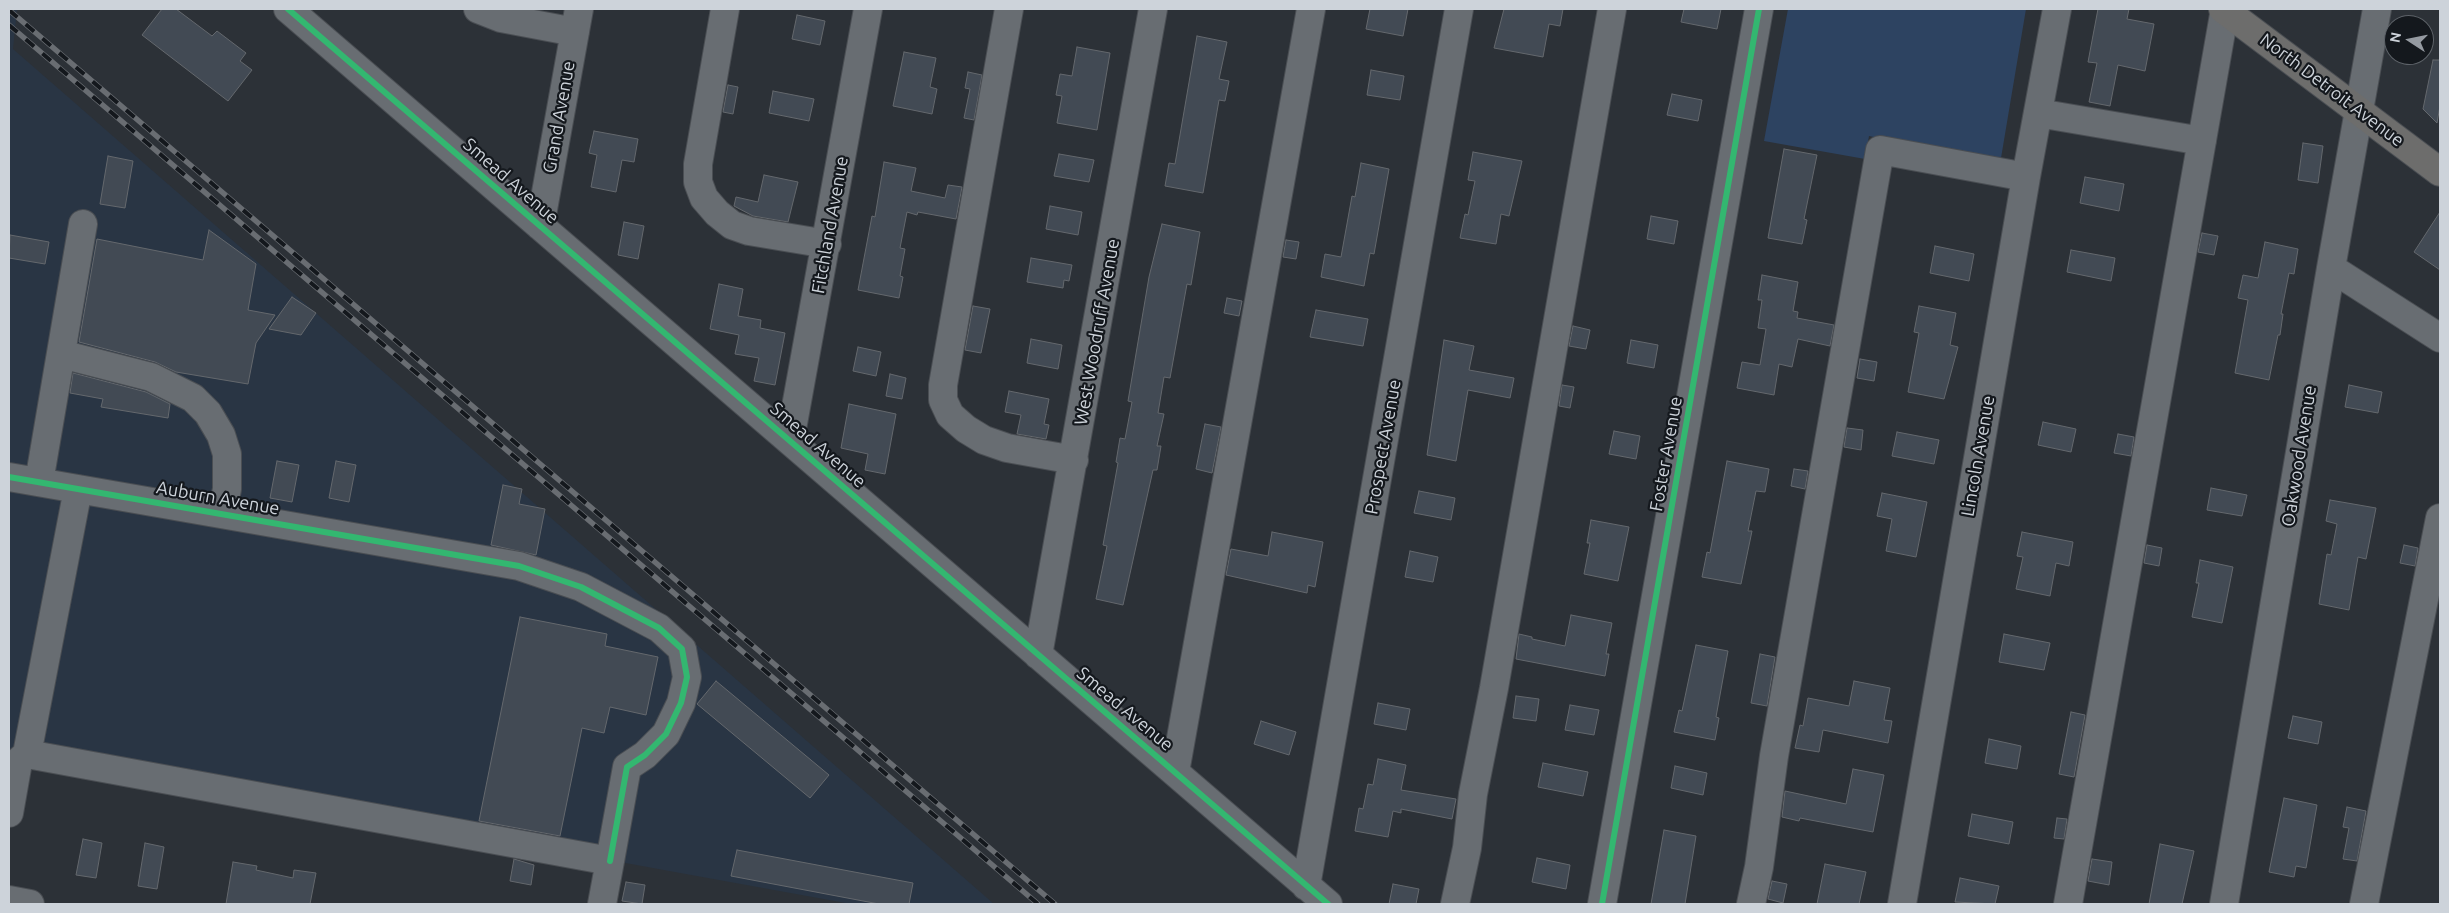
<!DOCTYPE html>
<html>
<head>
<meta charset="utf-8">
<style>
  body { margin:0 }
  #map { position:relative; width:2449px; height:913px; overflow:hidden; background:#2c3137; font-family:Ubuntu,sans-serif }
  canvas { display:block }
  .frame { position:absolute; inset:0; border:10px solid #cdd3da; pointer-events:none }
  .north { position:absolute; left:2384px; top:15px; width:50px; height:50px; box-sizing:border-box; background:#14181d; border:1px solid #5e6369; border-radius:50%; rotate:281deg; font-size:14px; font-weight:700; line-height:20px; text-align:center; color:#cdd3da }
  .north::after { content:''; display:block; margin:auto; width:18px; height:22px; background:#959aa1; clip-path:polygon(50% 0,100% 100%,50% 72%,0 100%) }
</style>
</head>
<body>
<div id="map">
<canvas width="2449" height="913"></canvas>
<div class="frame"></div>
<div class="north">N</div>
</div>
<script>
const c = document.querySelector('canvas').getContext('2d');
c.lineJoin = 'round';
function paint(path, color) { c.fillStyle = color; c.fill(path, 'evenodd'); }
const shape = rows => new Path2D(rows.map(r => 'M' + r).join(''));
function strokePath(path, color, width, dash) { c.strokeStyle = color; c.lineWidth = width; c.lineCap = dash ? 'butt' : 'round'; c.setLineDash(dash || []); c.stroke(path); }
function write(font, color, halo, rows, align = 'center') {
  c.font = font + ' Ubuntu,sans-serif'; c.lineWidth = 4.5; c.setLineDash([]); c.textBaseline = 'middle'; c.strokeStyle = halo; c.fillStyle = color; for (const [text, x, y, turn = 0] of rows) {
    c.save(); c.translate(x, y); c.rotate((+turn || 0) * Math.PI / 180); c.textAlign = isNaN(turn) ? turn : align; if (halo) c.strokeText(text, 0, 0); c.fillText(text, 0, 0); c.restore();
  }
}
paint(shape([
  [9,9,17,9,13,49,994,904,851,904,9,751]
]), '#293544');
paint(shape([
  [1788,9,2026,9,2000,164,1869,136,1865,159,1764,141]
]), '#2d4361');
const building = shape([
  [162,9,176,9,212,36,217,31,246,53,240,61,252,70,228,101,142,35,162,9],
  [1370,9,1408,9,1403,36,1366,29,1370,9],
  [1504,9,1563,9,1560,26,1549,24,1543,57,1494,48,1504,9],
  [1684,9,1721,9,1717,29,1681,22,1684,9],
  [2098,9,2129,9,2127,19,2154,24,2145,71,2118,65,2110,106,2089,102,2097,63,2088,62,2098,9],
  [797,15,825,21,820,45,792,39,797,15],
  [1197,36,1227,42,1219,79,1229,81,1225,101,1219,100,1203,193,1165,186,1169,163,1175,164,1197,36],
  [1077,47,1110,53,1097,130,1057,123,1062,96,1056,95,1060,74,1072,76,1077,47],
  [904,52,936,58,930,87,937,89,932,114,893,106,904,52],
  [2433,60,2440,60,2440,106,2437,123,2423,109,2433,60],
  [1371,70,1404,76,1400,100,1367,95,1371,70],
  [968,72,982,75,974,120,964,118,970,89,965,88,968,72],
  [728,85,738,87,733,114,723,112,728,85],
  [773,91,814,99,809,121,769,113,773,91],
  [1672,94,1702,100,1698,121,1667,115,1672,94],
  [594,131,638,139,634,162,622,160,616,192,591,187,597,155,589,153,594,131],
  [2303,143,2323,146,2318,183,2298,180,2303,143],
  [1784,149,1817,155,1804,219,1807,220,1802,244,1768,238,1784,149],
  [1473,152,1522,161,1509,216,1501,214,1496,244,1460,238,1465,214,1468,215,1475,181,1468,180,1473,152],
  [1059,154,1094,160,1089,182,1054,176,1059,154],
  [108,156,133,161,125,208,100,204,108,156],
  [884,162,916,168,911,191,945,198,948,185,962,187,956,219,918,212,917,215,907,212,900,248,905,249,900,276,903,277,899,298,858,290,872,216,875,217,884,162],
  [1361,163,1389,169,1374,254,1370,253,1364,286,1321,277,1325,254,1341,257,1352,196,1355,197,1361,163],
  [764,175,798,182,788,222,753,216,734,206,736,197,758,202,764,175],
  [2085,177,2124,184,2119,211,2080,203,2085,177],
  [1050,206,1082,212,1078,235,1046,229,1050,206],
  [2440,212,2440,270,2414,252,2440,212],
  [1651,216,1678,221,1674,244,1647,239,1651,216],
  [624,222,644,226,638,259,618,255,624,222],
  [1162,224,1200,232,1191,285,1187,284,1170,378,1164,377,1158,413,1164,414,1157,446,1161,446,1157,470,1153,470,1123,605,1096,599,1107,546,1103,545,1118,463,1116,462,1120,438,1125,439,1132,402,1128,401,1149,277,1162,224],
  [209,230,256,264,248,310,275,315,256,343,248,384,176,372,155,362,79,342,97,239,203,260,209,230],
  [2202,233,2218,236,2214,255,2198,252,2202,233],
  [10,235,49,242,45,264,9,258,10,235],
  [1286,240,1299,242,1296,259,1283,257,1286,240],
  [2265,242,2298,249,2294,274,2289,273,2281,314,2283,314,2280,335,2278,335,2269,380,2235,373,2248,300,2238,298,2243,275,2258,278,2265,242],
  [1935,246,1974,254,1969,281,1930,273,1935,246],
  [2071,250,2115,258,2111,281,2067,272,2071,250],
  [1031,258,1072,265,1069,281,1064,280,1063,288,1027,282,1031,258],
  [1762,275,1798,282,1793,311,1798,312,1797,318,1834,325,1830,346,1798,339,1792,367,1779,364,1774,395,1737,388,1742,362,1760,365,1766,329,1758,328,1762,300,1758,300,1762,275],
  [719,284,743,289,738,316,761,320,760,328,785,333,775,385,754,381,759,358,735,354,739,335,710,329,719,284],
  [292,297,316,313,301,335,269,329,292,297],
  [1227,298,1242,301,1239,316,1224,313,1227,298],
  [973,306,990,309,981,353,965,350,973,306],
  [1919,306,1956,313,1950,345,1958,347,1944,399,1908,392,1919,333,1914,332,1919,306],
  [1316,310,1368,319,1363,346,1310,337,1316,310],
  [1573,326,1590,330,1586,349,1569,346,1573,326],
  [1031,339,1062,345,1058,369,1027,363,1031,339],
  [1444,340,1474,346,1469,370,1514,378,1510,398,1468,390,1456,461,1427,455,1444,340],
  [1631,340,1658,345,1654,368,1627,363,1631,340],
  [858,347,881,352,876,376,853,371,858,347],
  [1860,359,1877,362,1874,381,1857,378,1860,359],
  [73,373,146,392,170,404,168,418,101,407,103,399,70,393,73,373],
  [890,374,906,378,902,399,886,396,890,374],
  [1562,385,1574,387,1570,408,1559,406,1562,385],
  [2349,385,2382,392,2378,413,2345,407,2349,385],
  [1009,391,1049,399,1044,424,1049,425,1046,439,1017,434,1021,415,1005,412,1009,391],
  [849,404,896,414,885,474,865,470,868,454,841,448,849,404],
  [2043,422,2076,429,2071,452,2038,445,2043,422],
  [1205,424,1221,427,1212,473,1196,469,1205,424],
  [1847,428,1863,430,1861,450,1844,447,1847,428],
  [1614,431,1640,436,1636,459,1609,454,1614,431],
  [1897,432,1939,440,1934,464,1892,456,1897,432],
  [2118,434,2134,437,2131,456,2114,453,2118,434],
  [277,461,299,465,292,502,270,498,277,461],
  [336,461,356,465,349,502,329,498,336,461],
  [1727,461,1769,469,1765,492,1756,491,1748,531,1752,531,1741,584,1702,577,1707,552,1710,553,1727,461],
  [1794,469,1808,471,1805,489,1791,486,1794,469],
  [503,485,522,489,519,504,545,509,536,555,491,545,503,485],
  [2211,488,2247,495,2242,516,2207,510,2211,488],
  [1419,491,1455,498,1451,520,1414,513,1419,491],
  [1882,493,1927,502,1916,557,1886,551,1892,519,1877,516,1882,493],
  [2330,500,2376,508,2366,559,2358,557,2349,610,2319,604,2327,554,2331,555,2337,524,2326,521,2330,500],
  [1591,520,1629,527,1618,581,1584,574,1590,543,1587,543,1591,520],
  [1272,532,1323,542,1315,587,1308,585,1307,593,1226,575,1231,549,1268,556,1272,532],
  [2022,532,2073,542,2069,566,2056,563,2050,596,2016,589,2023,557,2017,556,2022,532],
  [2147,545,2162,548,2159,566,2144,563,2147,545],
  [2404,545,2418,548,2415,566,2400,563,2404,545],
  [1410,551,1438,557,1433,582,1405,577,1410,551],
  [2200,560,2233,567,2222,623,2192,617,2199,583,2196,583,2200,560],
  [1571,615,1612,623,1606,654,1609,654,1605,676,1516,659,1519,634,1532,637,1532,639,1565,646,1571,615],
  [520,617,607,634,605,646,658,657,646,715,610,707,604,733,582,728,560,836,479,821,520,617],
  [2004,634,2050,643,2044,670,1999,662,2004,634],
  [1696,645,1728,651,1716,717,1719,718,1715,740,1674,732,1679,710,1682,711,1696,645],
  [1760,654,1775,657,1767,706,1751,703,1760,654],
  [716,681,829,775,810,798,697,704,716,681],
  [1854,681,1890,688,1884,720,1892,721,1888,743,1823,730,1819,752,1795,748,1800,725,1803,726,1808,698,1849,706,1854,681],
  [1516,696,1539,699,1536,721,1513,718,1516,696],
  [1378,703,1410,709,1406,730,1374,724,1378,703],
  [1570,705,1599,710,1594,735,1565,730,1570,705],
  [2071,712,2085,715,2074,777,2059,774,2071,712],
  [2293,716,2322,722,2318,744,2288,738,2293,716],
  [1261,721,1296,732,1289,755,1254,744,1261,721],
  [1989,739,2021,746,2017,769,1985,763,1989,739],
  [1378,759,1406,765,1401,790,1456,799,1452,819,1401,809,1401,813,1393,811,1388,837,1355,831,1359,808,1363,809,1368,784,1373,785,1378,759],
  [1543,763,1588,772,1583,796,1538,787,1543,763],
  [1675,766,1707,773,1703,795,1671,788,1675,766],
  [1853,769,1884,775,1873,832,1800,818,1799,821,1782,817,1785,791,1846,804,1853,769],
  [2284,798,2317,805,2306,868,2296,866,2294,877,2269,872,2284,798],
  [2347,807,2366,811,2357,861,2343,859,2349,828,2343,827,2347,807],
  [1972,814,2013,822,2009,844,1968,836,1972,814],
  [2057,818,2067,819,2064,839,2054,838,2057,818],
  [1664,830,1696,836,1685,904,1651,904,1664,830],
  [83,839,102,843,96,878,76,875,83,839],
  [145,843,164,847,157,889,138,886,145,843],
  [2160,844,2194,851,2182,904,2149,904,2160,844],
  [737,850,913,883,909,904,879,904,731,876,737,850],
  [1537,858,1570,865,1566,889,1532,882,1537,858],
  [514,859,534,865,531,885,510,881,514,859],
  [2092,859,2112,862,2109,885,2088,881,2092,859],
  [233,862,257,866,256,870,293,878,294,870,316,873,310,904,226,904,233,862],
  [1825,864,1866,872,1859,904,1817,904,1825,864],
  [1960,878,1999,886,1995,904,1955,902,1960,878],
  [1772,881,1787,884,1783,903,1768,899,1772,881],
  [626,882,645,885,642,904,622,901,626,882],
  [1393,884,1419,889,1416,904,1389,904,1393,884]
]);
paint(building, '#424a54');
strokePath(building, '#64686d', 1);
const minor = shape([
  [288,9,1328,904],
  [478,9,501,18,575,32],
  [725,9,698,164,698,182,704,198,717,213,732,225,749,231,827,244],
  [1009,9,943,385,943,400,950,415,966,429,984,440,1007,448,1074,460],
  [2038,113,2202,141],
  [540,226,579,9],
  [2331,268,2440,338],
  [61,354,151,377,193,398,208,413,221,435,227,454,227,489,222,514],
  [790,440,868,9],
  [9,477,519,566,581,587,659,628,682,649,687,677,681,703,666,734,645,755,627,767,610,861],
  [39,482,83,224],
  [1038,655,1153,9],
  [27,754,78,489],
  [1175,772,1311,9],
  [9,813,18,762,27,754,610,861,602,904],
  [1306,886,1459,9],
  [9,900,30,904],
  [1455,904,1467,848,1473,794,1494,688,1612,9],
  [1602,904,1759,9],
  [1751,904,1759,867,1774,756,1880,150,2026,177],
  [1902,904,2026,177,2057,9],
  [2068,904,2225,9],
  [2224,904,2331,268,2377,9],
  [2364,904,2440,518]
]);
const major = shape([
  [2223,9,2440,172]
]);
strokePath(minor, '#4a4e53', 30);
strokePath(major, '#4a4e53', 30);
strokePath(minor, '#686d72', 28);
strokePath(major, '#6d6d6c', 28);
const rail = shape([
  [9,10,1055,904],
  [9,25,1038,904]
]);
strokePath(rail, '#696d72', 5.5);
strokePath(rail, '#14181d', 4, [11]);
strokePath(shape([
  [288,9,1328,904],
  [9,477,519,566,581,587,659,628,682,649,687,677,681,703,666,734,645,755,627,767,610,861],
  [1602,904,1759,9]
]), '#33b770', 6);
write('18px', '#cdd3da', '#14181d', [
  ["North Detroit Avenue",2332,90,37],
  ["Grand Avenue",559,117,-80],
  ["Smead Avenue",511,181,41],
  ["Fitchland Avenue",830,225,-80],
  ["West Woodruff Avenue",1097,332,-80],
  ["Smead Avenue",818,445,41],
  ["Prospect Avenue",1383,447,-80],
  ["Foster Avenue",1666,454,-80],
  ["Lincoln Avenue",1978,456,-80],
  ["Oakwood Avenue",2299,456,-81],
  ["Auburn Avenue",218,498,10],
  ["Smead Avenue",1125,709,40]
]);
</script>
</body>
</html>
